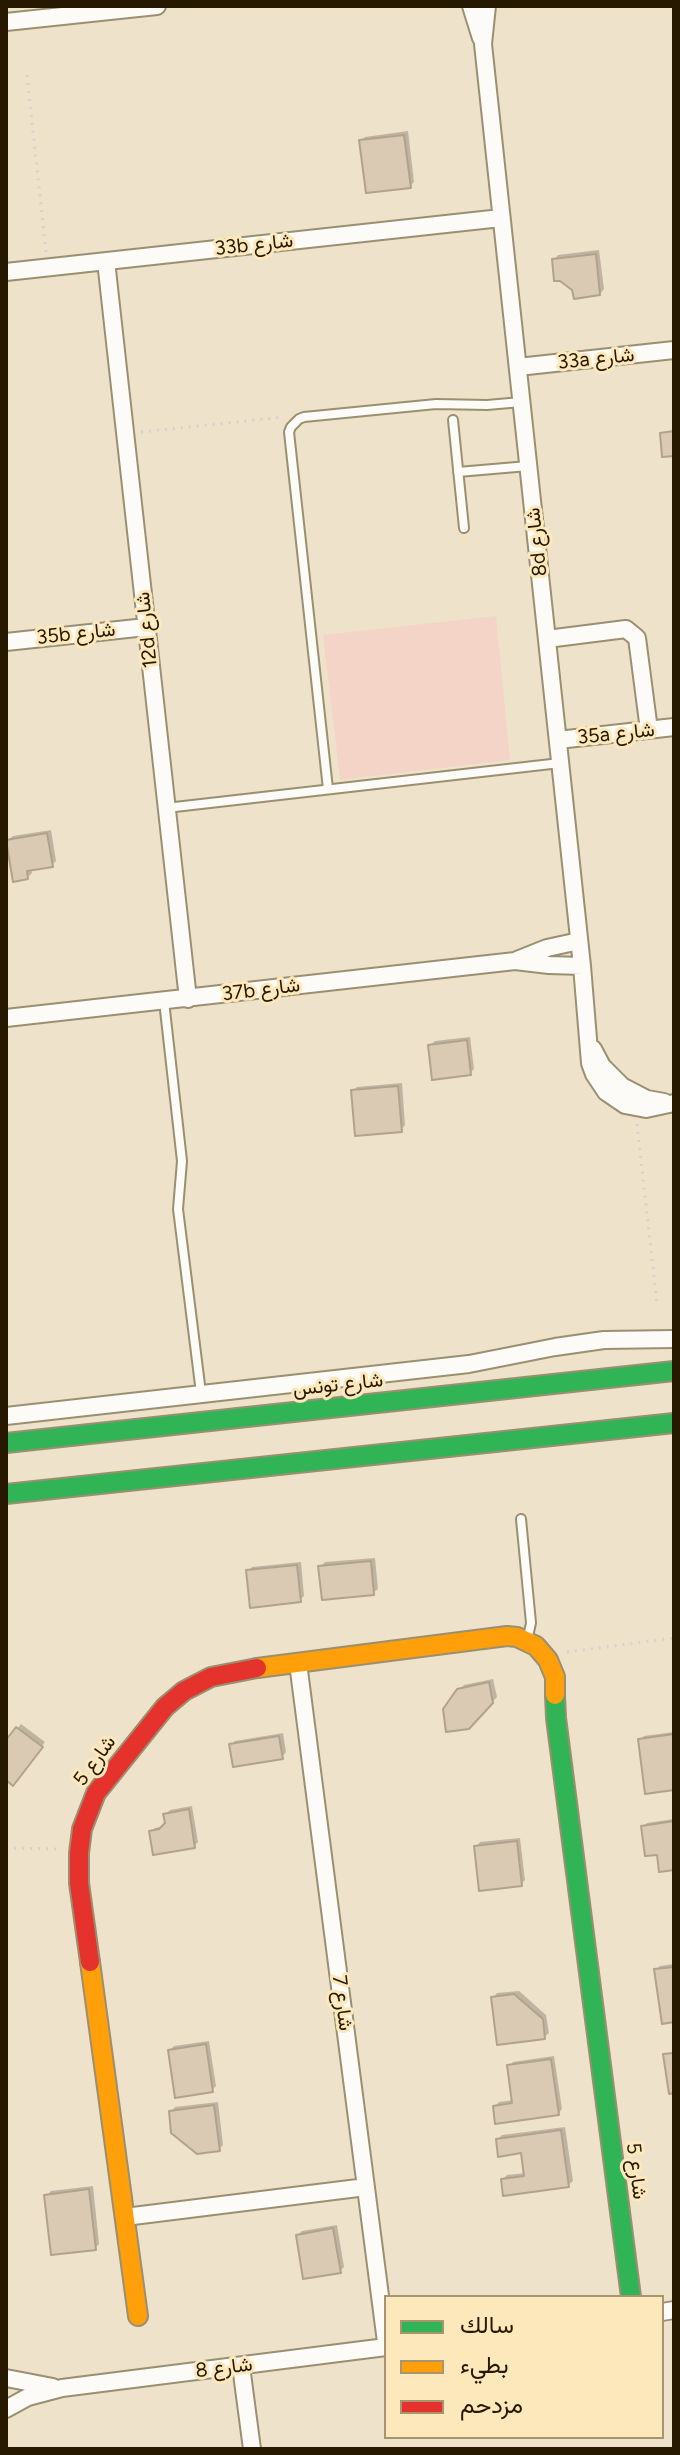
<!DOCTYPE html>
<html>
<head>
<meta charset="utf-8">
<style>
  body { margin:0 }
  #map { position:relative; width:680px; height:2455px; overflow:hidden; background:#eee2ca; font-family:Figtree,Vazirmatn,sans-serif }
  canvas { display:block }
  .frame { position:absolute; inset:0; border:8px solid #261900; pointer-events:none }
  .legend { position:absolute; left:384px; top:2295px; width:280px; height:144px; box-sizing:border-box; background:#fde8bb; border:2px solid #a79570; margin:0; padding:10px 14px; list-style:none; font-size:24px; color:#261900 }
  .legend li { display:flex; align-items:center; gap:16px; height:40px }
  .legend b { width:40px; border:2px solid #a79570 }
</style>
</head>
<body>
<div id="map">
<canvas width="680" height="2455"></canvas>
<div class="frame"></div>
<ul class="legend">
<li><b style="height:10px;background:#30b455"></b>سالك</li>
<li><b style="height:10px;background:#ff9f0a"></b>بطيء</li>
<li><b style="height:10px;background:#e5322d"></b>مزدحم</li>
</ul>
</div>
<script>
const c = document.querySelector('canvas').getContext('2d');
c.lineJoin = 'round';
function paint(path, color) { c.fillStyle = color; c.fill(path, 'evenodd'); }
const shape = rows => new Path2D(rows.map(r => 'M' + r).join(''));
function strokePath(path, color, width, dash) { c.strokeStyle = color; c.lineWidth = width; c.lineCap = dash ? 'butt' : 'round'; c.setLineDash(dash || []); c.stroke(path); }
function write(font, color, halo, rows, align = 'center') {
  c.font = font + ' Figtree,Vazirmatn,sans-serif'; c.lineWidth = 6; c.setLineDash([]); c.textBaseline = 'middle'; c.strokeStyle = halo; c.fillStyle = color; for (const [text, x, y, turn = 0] of rows) {
    c.save(); c.translate(x, y); c.rotate((+turn || 0) * Math.PI / 180); c.textAlign = isNaN(turn) ? turn : align; if (halo) c.strokeText(text, 0, 0); c.fillText(text, 0, 0); c.restore();
  }
}
paint(shape([
  [496,616,510,760,340,780,323,635]
]), '#f4d4c7');
paint(shape([
  [408,131,414,182,410,186,361,141,365,137],
  [599,250,604,289,600,294,574,289,554,260,558,255],
  [51,830,56,861,52,865,31,868,32,873,27,878,8,840,13,836],
  [470,1037,474,1069,470,1073,430,1045,435,1041],
  [402,1083,405,1125,401,1130,353,1091,357,1087],
  [375,1558,378,1589,373,1593,320,1567,325,1562],
  [301,1562,304,1596,300,1600,248,1571,252,1567],
  [493,1679,497,1697,468,1728,459,1690,464,1685],
  [21,1724,45,1742,17,1779,6,1777,6,1743],
  [674,1732,674,1788,640,1740,644,1736],
  [283,1733,286,1752,282,1757,231,1745,235,1741],
  [192,1806,198,1842,194,1846,151,1832,155,1828,165,1826,167,1823,166,1814,170,1810],
  [674,1819,674,1867,658,1853,643,1827,647,1823],
  [520,1838,525,1880,521,1884,476,1847,480,1842],
  [674,1964,674,2020,656,1970,660,1966],
  [519,1991,546,2015,549,2033,544,2037,493,1998,497,1993],
  [209,2041,216,2086,212,2090,170,2050,174,2046],
  [554,2056,562,2109,558,2114,495,2106,499,2102,514,2100,509,2066,513,2062],
  [218,2102,223,2145,219,2149,171,2112,175,2107],
  [565,2127,573,2181,568,2185,503,2179,507,2175,526,2173,523,2151,498,2139,502,2135],
  [93,2186,99,2244,95,2248,47,2195,51,2191],
  [337,2225,344,2267,340,2271,298,2235,302,2231]
]), '#0003');
const building = shape([
  [404,135,411,188,366,193,359,140,404,135],
  [596,254,600,295,574,299,572,290,560,281,554,281,552,259,596,254],
  [674,431,674,456,662,457,660,433,674,431],
  [47,833,53,867,27,871,28,879,13,882,6,840,47,833],
  [467,1040,471,1075,432,1080,428,1045,467,1040],
  [398,1086,402,1132,355,1136,351,1090,398,1086],
  [371,1561,374,1595,322,1600,318,1566,371,1561],
  [297,1565,301,1602,250,1608,246,1570,297,1565],
  [489,1682,493,1703,469,1729,446,1732,443,1709,457,1689,489,1682],
  [16,1727,43,1747,13,1786,6,1780,6,1740,16,1727],
  [674,1734,674,1790,645,1794,638,1739,674,1734],
  [279,1736,283,1759,233,1767,229,1744,279,1736],
  [189,1809,195,1848,153,1855,149,1831,159,1829,165,1823,163,1814,189,1809],
  [674,1821,674,1870,659,1872,657,1855,645,1856,641,1826,674,1821],
  [517,1841,522,1886,479,1891,474,1846,517,1841],
  [674,1967,674,2022,662,2024,654,1969,674,1967],
  [514,1994,543,2019,545,2039,497,2045,491,1997,514,1994],
  [206,2044,213,2092,175,2098,168,2050,206,2044],
  [674,2053,674,2093,669,2094,663,2054,674,2053],
  [551,2059,559,2115,495,2124,493,2106,512,2103,507,2065,551,2059],
  [214,2105,220,2151,197,2154,171,2133,169,2111,214,2105],
  [561,2130,569,2187,503,2196,501,2179,524,2176,521,2153,498,2157,496,2139,561,2130],
  [89,2189,96,2250,51,2255,44,2195,89,2189],
  [333,2228,341,2273,303,2279,296,2235,333,2228]
]);
paint(building, '#dbcab3');
strokePath(building, '#b2a28b', 2);
const lane = shape([
  [453,420,464,528],
  [458,472,528,466],
  [328,789,289,432,291,427,299,419,304,417,436,404,487,405,521,402],
  [166,808,560,763],
  [164,1001,182,1161,178,1209,201,1393],
  [521,1519,531,1623,527,1641]
]);
const street = shape([
  [471,6,481,38],
  [487,6,483,44,582,966,590,1063,594,1074,606,1092,625,1105,646,1109,674,1103],
  [6,22,157,6],
  [106,261,188,999],
  [6,272,501,218],
  [518,367,674,350],
  [547,639,626,629,637,638,649,730],
  [6,642,146,627],
  [558,740,674,727],
  [517,960,547,948,579,941],
  [6,1018,515,961,549,965,582,966],
  [593,1049,602,1066,622,1086,647,1099,664,1102],
  [6,1416,469,1364,555,1347,604,1340,674,1339],
  [298,1663,386,2342],
  [125,2217,366,2187],
  [662,2312,674,2310],
  [241,2366,252,2449],
  [6,2378,53,2387],
  [6,2409,28,2397,62,2388,386,2347]
]);
const fast = shape([
  [6,1443,674,1371],
  [6,1494,674,1423],
  [555,1695,556,1718,631,2297]
]);
const slow = shape([
  [257,1668,507,1636,517,1637,536,1646,548,1660,555,1677,555,1695],
  [90,1962,138,2316]
]);
const jam = shape([
  [90,1962,79,1883,79,1853,82,1829,96,1793,165,1707,184,1691,211,1677,257,1668]
]);
strokePath(lane, '#9a8f71', 12);
strokePath(street, '#9a8f71', 20);
strokePath(fast, '#9a8f71', 22);
strokePath(slow, '#9a8f71', 22);
strokePath(jam, '#9a8f71', 22);
strokePath(shape([
  [27,75,46,252],
  [141,432,284,417],
  [637,1124,657,1304],
  [567,1652,674,1638],
  [6,1848,59,1849]
]), '#d7d3cb', 3, [2, 6]);
strokePath(lane, '#fcfbf7', 8);
strokePath(street, '#fcfbf7', 16);
strokePath(fast, '#30b455', 18);
strokePath(slow, '#ff9f0a', 18);
strokePath(jam, '#e5322d', 18);
write('20px', '#261900', '#fde8bb', [
  ["33b شارع",254,245,-6],
  ["33a شارع",596,359,-6],
  ["8d شارع",537,542,-96],
  ["12d شارع",147,630,-96],
  ["35b شارع",76,634,-6],
  ["35a شارع",616,734,-6],
  ["37b شارع",261,990,-7],
  ["شارع تونس",338,1385,-6],
  ["شارع 5",95,1761,-54],
  ["شارع 7",342,2003,83],
  ["شارع 5",636,2171,83],
  ["شارع 8",224,2368,-7]
]);
</script>
</body>
</html>
